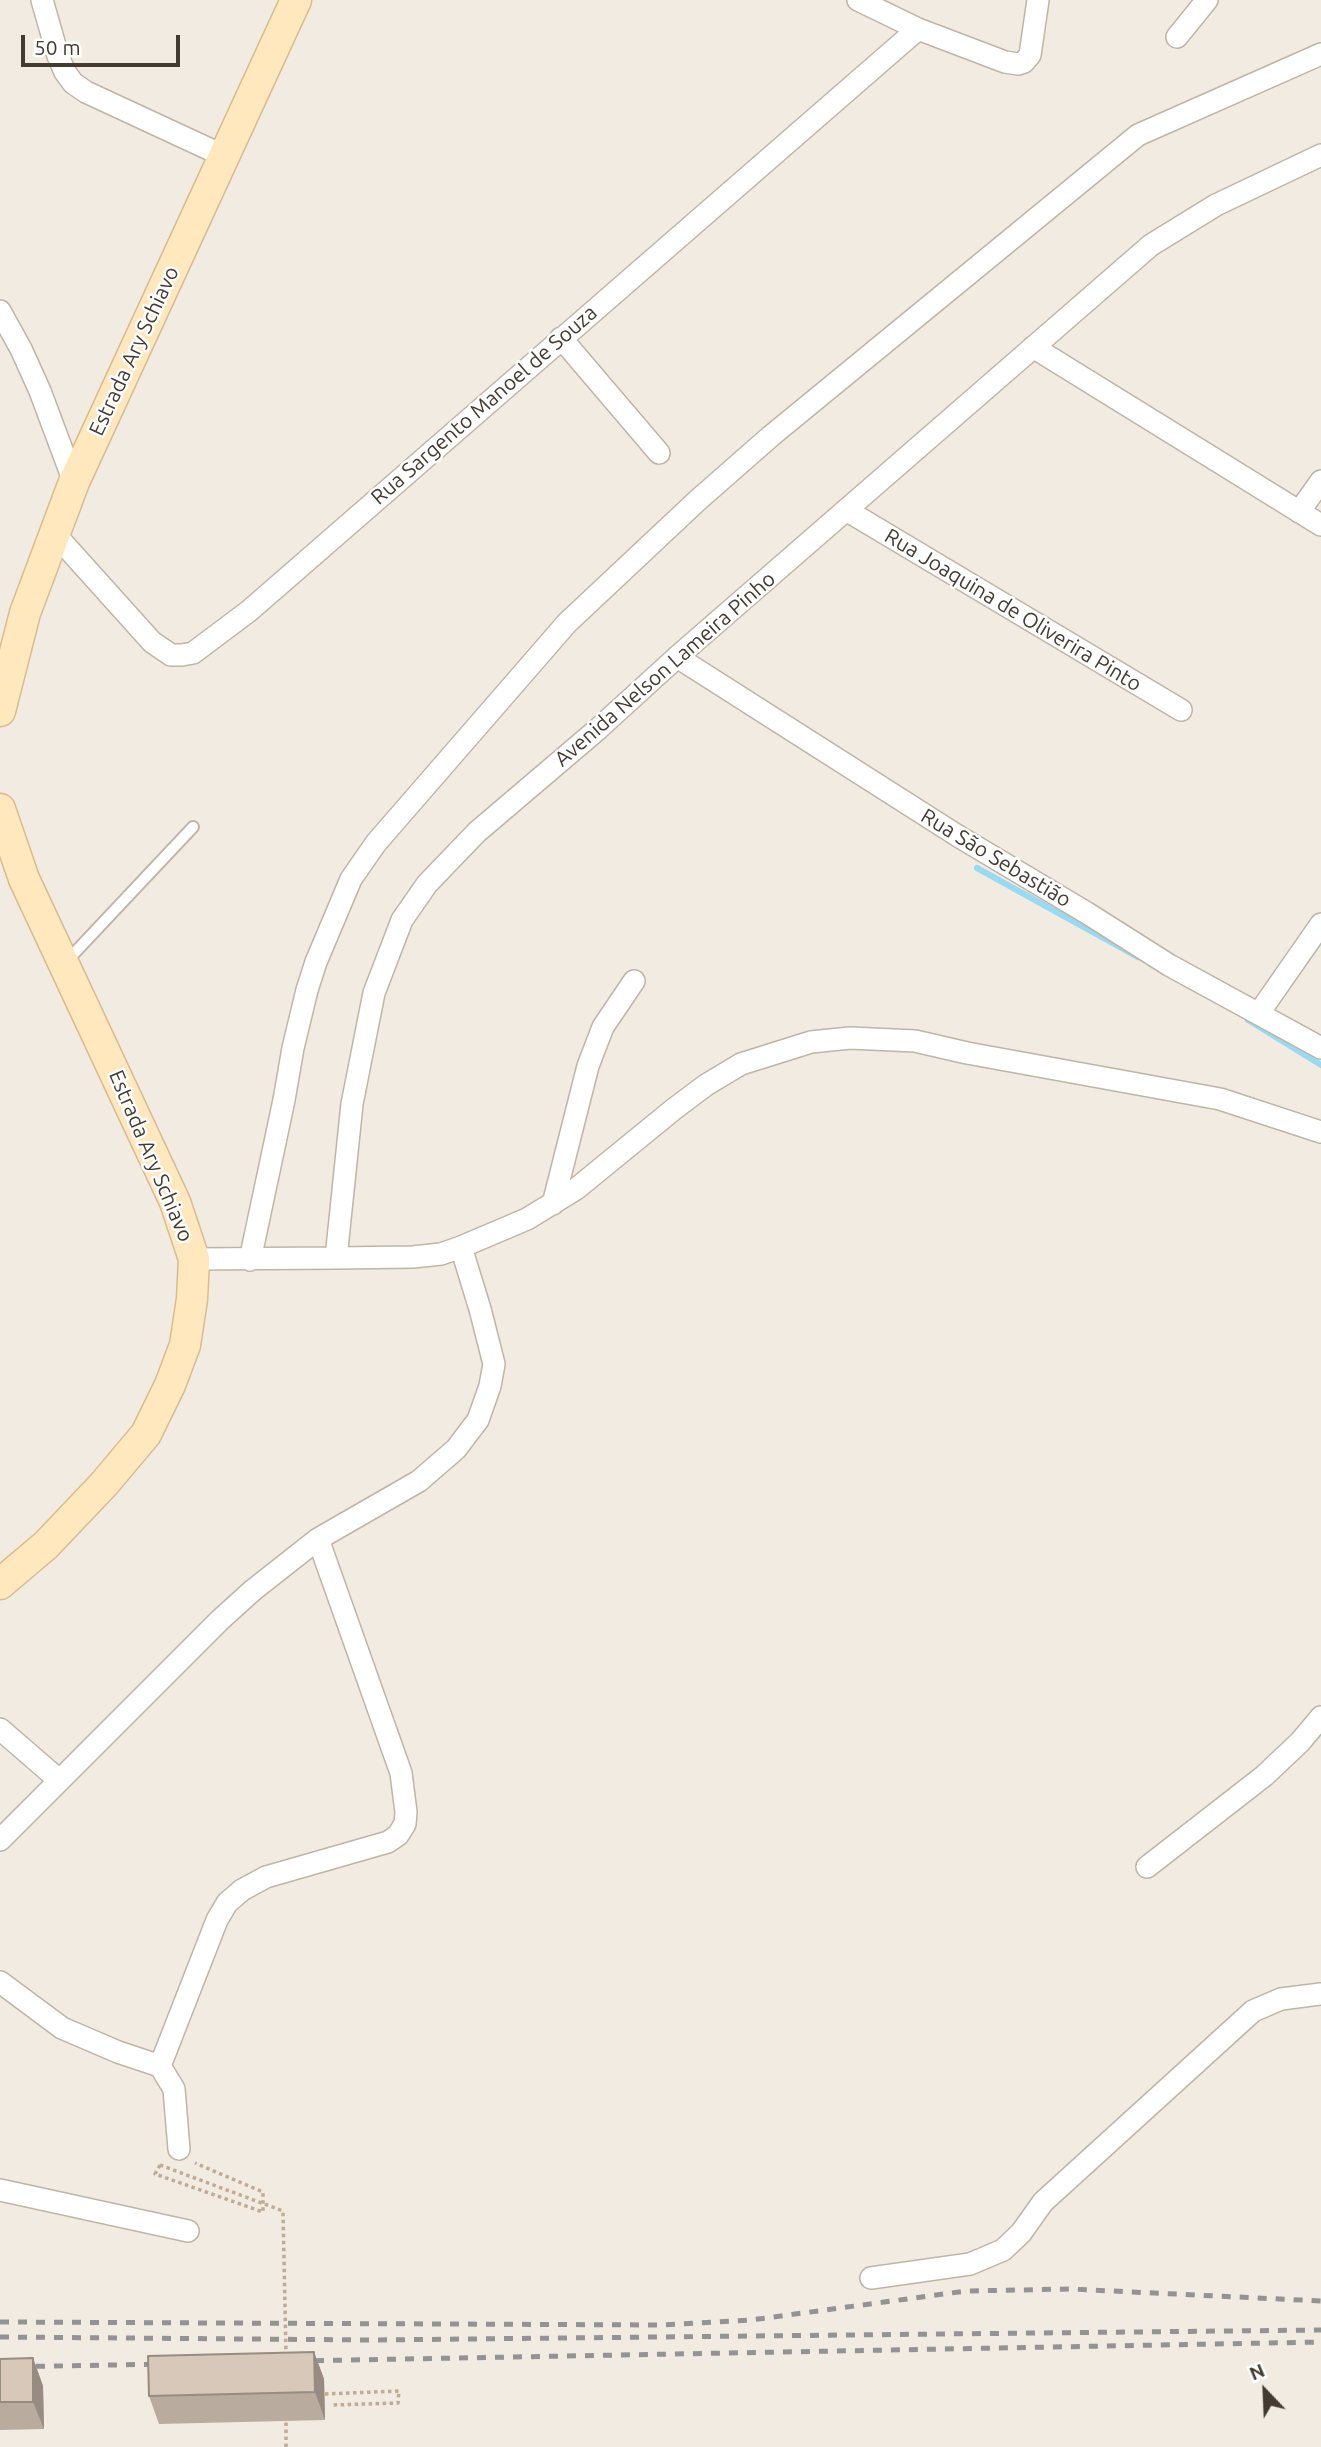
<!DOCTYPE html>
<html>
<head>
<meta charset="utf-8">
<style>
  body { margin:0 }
  #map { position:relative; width:1321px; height:2447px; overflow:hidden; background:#f2ebe1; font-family:Ubuntu,sans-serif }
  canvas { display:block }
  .north { position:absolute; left:1230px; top:2356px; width:70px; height:70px; -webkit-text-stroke:5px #fff; paint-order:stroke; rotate:337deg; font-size:19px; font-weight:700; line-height:28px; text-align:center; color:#433a32 }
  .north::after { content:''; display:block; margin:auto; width:24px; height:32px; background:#433a32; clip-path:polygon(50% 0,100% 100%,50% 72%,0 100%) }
  .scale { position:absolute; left:21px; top:35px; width:159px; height:32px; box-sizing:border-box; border:4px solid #433a32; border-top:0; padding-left:9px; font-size:21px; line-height:24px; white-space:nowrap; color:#433a32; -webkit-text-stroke:5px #fff; paint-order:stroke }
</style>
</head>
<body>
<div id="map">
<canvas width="1321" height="2447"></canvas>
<div class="north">N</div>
<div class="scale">50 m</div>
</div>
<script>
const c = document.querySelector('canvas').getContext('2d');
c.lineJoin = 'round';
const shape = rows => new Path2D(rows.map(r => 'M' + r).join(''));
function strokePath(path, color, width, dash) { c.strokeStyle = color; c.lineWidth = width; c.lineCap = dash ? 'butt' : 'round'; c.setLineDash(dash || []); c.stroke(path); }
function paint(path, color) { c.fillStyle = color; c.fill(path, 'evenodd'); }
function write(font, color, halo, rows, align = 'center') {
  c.font = font + ' Ubuntu,sans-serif'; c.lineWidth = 5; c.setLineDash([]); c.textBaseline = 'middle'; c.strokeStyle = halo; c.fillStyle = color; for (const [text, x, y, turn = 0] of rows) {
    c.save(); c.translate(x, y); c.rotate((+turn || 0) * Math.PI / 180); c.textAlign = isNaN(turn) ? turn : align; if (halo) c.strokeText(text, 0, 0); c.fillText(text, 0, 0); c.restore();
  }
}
strokePath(shape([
  [977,868,1138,957],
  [1248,1020,1321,1065]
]), '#99daf3', 6);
const lane = shape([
  [65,963,193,827]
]);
const street = shape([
  [42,0,58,56,65,72,73,83,86,92,224,156],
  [858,0,918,29,1005,62,1018,64,1024,62,1030,55,1038,0],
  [1177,37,1207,0],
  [0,311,21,349,40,391,74,482],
  [561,338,659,453],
  [1033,347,1321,525],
  [846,510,1181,710],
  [1299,512,1321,481],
  [54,533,152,642,171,655,182,655,193,653,249,611,918,29],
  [677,657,958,836,1087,913,1169,965,1321,1048],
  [1259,1013,1321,924],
  [553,1204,588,1066,603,1027,634,981],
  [461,1247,441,1254,413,1257,336,1258,352,1104,374,993,402,920,427,884,477,832,598,729,677,657,1151,245,1216,205,1321,155],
  [194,1259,336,1258],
  [250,1260,284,1100,293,1048,307,990,316,962,351,879,376,843,567,623,698,500,771,436,1138,135,1321,54],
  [0,1729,59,1780],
  [0,1840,220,1620,252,1591,318,1539,419,1481,456,1449,478,1420,490,1386,494,1364,480,1309,461,1247,527,1219,576,1189,674,1109,706,1085,741,1064,811,1042,850,1038,915,1041,967,1053,1220,1099,1321,1132],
  [1147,1867,1264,1776,1300,1742,1321,1717],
  [0,1982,62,2028,118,2052,160,2066,174,2089,179,2149],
  [160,2066,217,1920,227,1903,242,1890,266,1877,388,1842,398,1835,405,1824,406,1812,401,1773,318,1539],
  [0,2190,188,2231],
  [871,2278,970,2264,1003,2250,1021,2233,1043,2202,1253,2011,1281,1999,1321,1994]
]);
const secondary = shape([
  [0,711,25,613,74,482,296,0],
  [0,809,24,879,175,1202,194,1259,192,1299,185,1345,170,1385,146,1434,104,1484,46,1545,0,1584]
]);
strokePath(lane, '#c0b4a7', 14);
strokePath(street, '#c0b4a7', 24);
strokePath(secondary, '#d8bc90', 33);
strokePath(shape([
  [160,2165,155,2174,263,2212,263,2192,195,2163],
  [325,2394,399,2391,398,2403,333,2405],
  [286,2447,286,2421]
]), '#c0ab94', 3.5, [3.5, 3.5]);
strokePath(lane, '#fff', 10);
strokePath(street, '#fff', 21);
strokePath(secondary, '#ffe7be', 30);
strokePath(shape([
  [0,2322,663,2325,751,2320,966,2291,1070,2289,1321,2301],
  [0,2337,373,2340,1321,2330],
  [297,2361,1321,2342],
  [0,2367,168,2364]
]), '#939393', 5, [9, 9]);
strokePath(shape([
  [160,2165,283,2211,286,2354]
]), '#c0ab94', 3.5, [3.5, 3.5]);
paint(shape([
  [314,2352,324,2379,325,2420,159,2424,149,2396],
  [33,2358,43,2386,44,2429,0,2430,0,2359]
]), '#b9ac9f');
paint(shape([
  [314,2352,324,2379,325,2420,315,2392],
  [33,2358,43,2386,44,2429,33,2402]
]), '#968c82');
const building = shape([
  [314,2352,315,2392,149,2396,148,2356,314,2352],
  [33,2358,33,2402,0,2402,0,2359,33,2358]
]);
paint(building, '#d7c8b9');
strokePath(building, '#968c82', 2);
write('21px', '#433a32', '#fff', [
  ["Estrada Ary Schiavo",134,351,-65],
  ["Rua Sargento Manoel de Souza",484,405,-41],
  ["Rua Joaquina de Oliverira Pinto",1013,610,31],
  ["Avenida Nelson Lameira Pinho",665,669,-41],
  ["Rua São Sebastião",996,858,31],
  ["Estrada Ary Schiavo",151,1156,67]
]);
</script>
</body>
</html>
